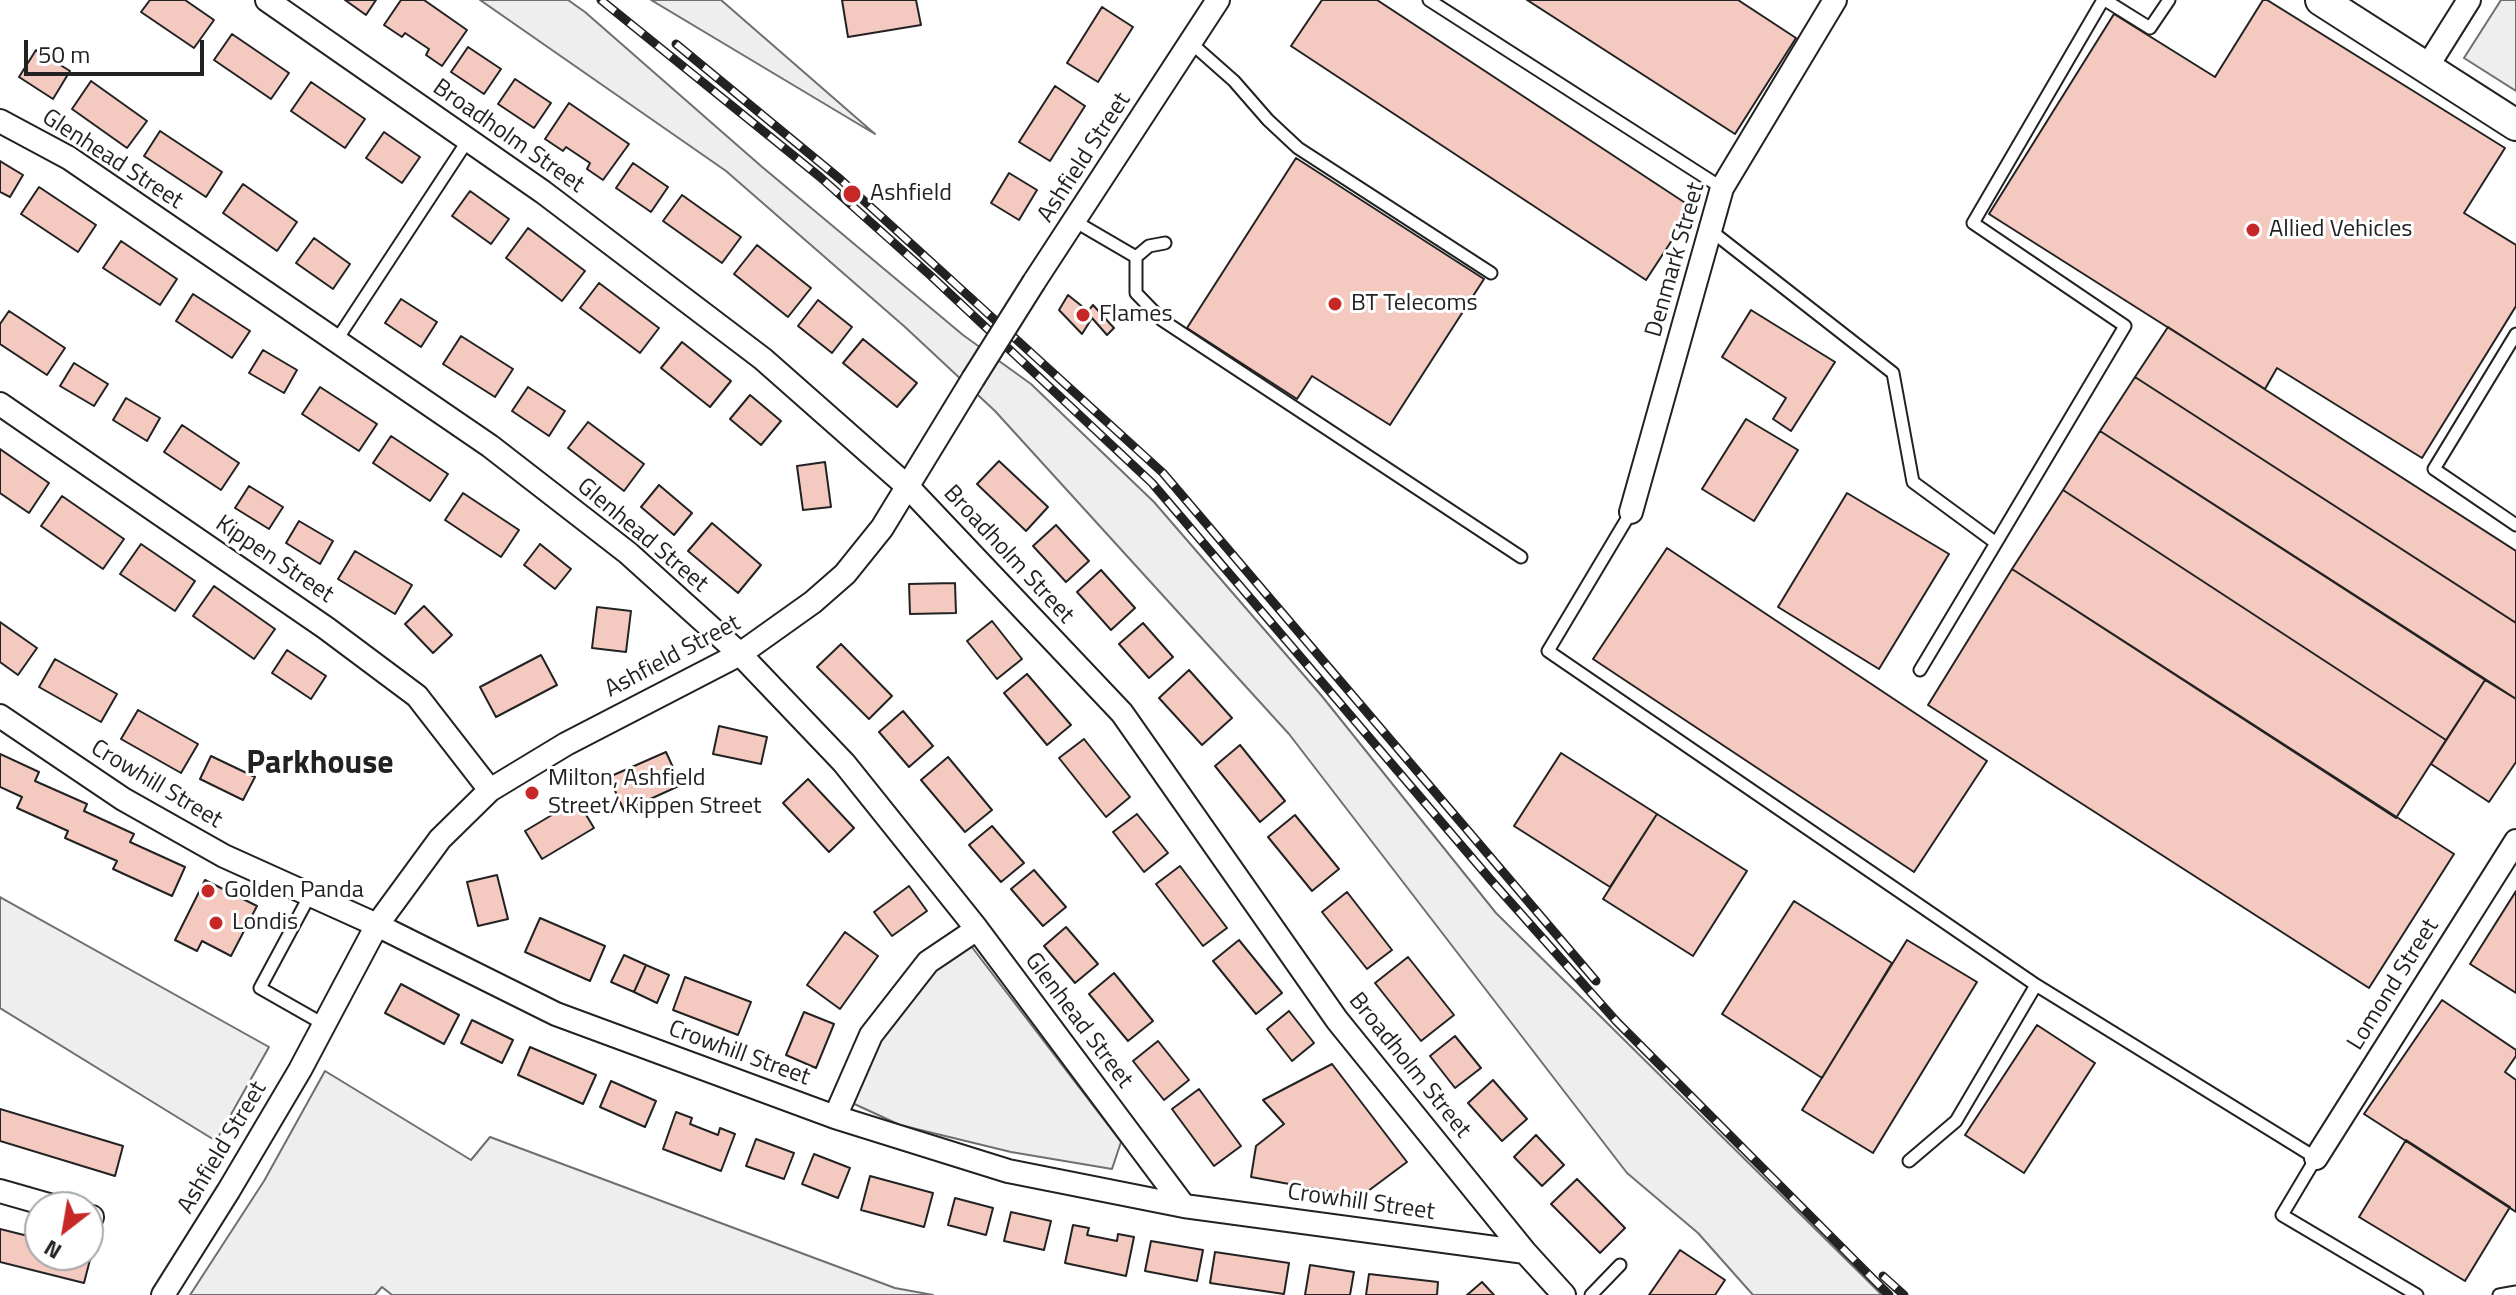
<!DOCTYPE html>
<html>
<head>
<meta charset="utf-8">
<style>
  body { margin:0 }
  #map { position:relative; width:2516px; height:1295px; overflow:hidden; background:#fff; font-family:"Titillium Web",sans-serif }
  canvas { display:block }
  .north { position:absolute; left:24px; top:1191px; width:80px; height:80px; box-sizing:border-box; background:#fff; border:2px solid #a7a7a7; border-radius:50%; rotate:211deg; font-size:22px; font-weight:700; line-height:32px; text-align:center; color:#222 }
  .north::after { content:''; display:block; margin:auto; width:28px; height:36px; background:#c62828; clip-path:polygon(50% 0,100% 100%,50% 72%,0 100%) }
  .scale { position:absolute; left:24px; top:40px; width:180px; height:36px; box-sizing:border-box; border:4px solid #222; border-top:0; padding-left:10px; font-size:24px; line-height:28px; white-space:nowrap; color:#222; -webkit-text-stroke:6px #fff; paint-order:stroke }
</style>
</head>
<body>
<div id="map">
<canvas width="2516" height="1295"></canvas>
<div class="north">N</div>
<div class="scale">50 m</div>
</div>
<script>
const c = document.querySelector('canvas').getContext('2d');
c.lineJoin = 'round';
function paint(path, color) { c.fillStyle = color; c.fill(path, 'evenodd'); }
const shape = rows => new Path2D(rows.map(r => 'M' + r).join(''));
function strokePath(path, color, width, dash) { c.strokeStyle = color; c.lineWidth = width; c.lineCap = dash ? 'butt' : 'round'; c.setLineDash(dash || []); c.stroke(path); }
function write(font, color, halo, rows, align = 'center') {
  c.font = font + ' "Titillium Web",sans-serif'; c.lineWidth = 6; c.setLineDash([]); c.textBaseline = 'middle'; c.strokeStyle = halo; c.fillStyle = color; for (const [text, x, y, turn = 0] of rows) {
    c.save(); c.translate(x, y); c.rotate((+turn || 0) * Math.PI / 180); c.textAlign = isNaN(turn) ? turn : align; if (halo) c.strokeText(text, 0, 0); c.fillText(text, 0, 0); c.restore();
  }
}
const green = shape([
  [480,0,568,0,585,12,761,166,963,335,1031,384,1154,502,1321,695,1496,913,1882,1295,1753,1295,1698,1233,1627,1173,1289,734,995,411,905,327,726,171,480,0],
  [651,0,721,0,875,134,651,0],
  [2501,0,2516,0,2516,91,2464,58,2501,0],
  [0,897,269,1047,216,1141,0,1008,0,897],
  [968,942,1121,1142,1112,1169,1011,1152,900,1125,850,1102,873,1042,923,979,968,942],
  [325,1071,471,1160,490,1137,895,1288,933,1295,392,1295,382,1287,375,1295,190,1295,264,1181,325,1071]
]);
paint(green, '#eee');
strokePath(green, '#6f6f6f', 2);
const building = shape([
  [150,0,185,0,214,20,194,48,141,12,150,0],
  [345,0,376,0,366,15,345,0],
  [401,0,424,0,467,30,442,66,426,55,429,49,405,33,402,37,384,25,401,0],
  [842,0,916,0,921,25,848,37,842,0],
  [1322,0,1377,0,1693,208,1646,280,1291,46,1322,0],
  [1527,0,1738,0,1796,38,1735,134,1527,0],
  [2263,0,2267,0,2505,148,2464,213,2516,245,2516,306,2422,458,2277,368,2265,389,1989,214,2114,14,2215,77,2263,0],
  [1102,7,1133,27,1098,82,1067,63,1102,7],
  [232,34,289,73,271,99,214,60,232,34],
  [468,47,501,69,484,94,451,72,468,47],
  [36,50,70,71,53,99,19,77,36,50],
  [515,79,551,103,534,128,498,104,515,79],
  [91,81,147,121,127,148,72,109,91,81],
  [311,82,365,119,345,148,291,111,311,82],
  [1055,86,1085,106,1050,161,1019,142,1055,86],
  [569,103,629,144,603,180,587,169,590,163,566,147,563,151,545,139,569,103],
  [160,131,222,172,206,197,144,156,160,131],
  [384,132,420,157,402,183,366,158,384,132],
  [1296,158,1484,279,1390,425,1312,376,1297,399,1187,328,1296,158],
  [0,161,23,175,10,197,0,192,0,161],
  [633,163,668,187,651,212,616,188,633,163],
  [1009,173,1037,190,1019,220,991,203,1009,173],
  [243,184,297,222,277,251,223,213,243,184],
  [39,187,96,225,78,252,21,214,39,187],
  [470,191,509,219,491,244,452,216,470,191],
  [682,195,741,237,722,263,663,221,682,195],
  [528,228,585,271,562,301,506,258,528,228],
  [314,238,350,264,333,289,296,263,314,238],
  [121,241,177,279,160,305,103,268,121,241],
  [757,245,811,288,788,317,734,274,757,245],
  [599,283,659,328,640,353,580,308,599,283],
  [193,294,250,331,232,358,176,321,193,294],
  [1068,295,1088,311,1093,305,1114,328,1107,335,1092,318,1082,334,1059,310,1068,295],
  [401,299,437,322,421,347,385,323,401,299],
  [818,300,852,327,832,353,798,326,818,300],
  [1751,310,1835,362,1791,431,1773,419,1786,398,1722,357,1751,310],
  [9,311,65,348,47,375,0,344,0,324,9,311],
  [2168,327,2516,551,2516,623,2135,377,2168,327],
  [461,336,513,369,495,397,443,364,461,336],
  [863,339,917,383,897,407,843,363,863,339],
  [682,342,731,381,710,407,661,368,682,342],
  [263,350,297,370,284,393,249,373,263,350],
  [74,363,108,384,94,406,60,386,74,363],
  [2135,377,2516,623,2516,699,2100,431,2135,377],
  [320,387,377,424,359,451,302,414,320,387],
  [528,387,565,411,549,436,512,411,528,387],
  [750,395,781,421,761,445,730,419,750,395],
  [126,398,160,418,147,441,113,420,126,398],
  [1746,419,1798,450,1754,521,1702,489,1746,419],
  [588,422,644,464,624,491,568,448,588,422],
  [182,425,239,463,221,490,164,452,182,425],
  [2100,431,2485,680,2446,740,2063,490,2100,431],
  [391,436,448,474,430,501,373,463,391,436],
  [0,449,49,483,29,513,0,493,0,449],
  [999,461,1048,507,1026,531,977,484,999,461],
  [825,462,831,507,803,510,797,466,825,462],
  [659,485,692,513,674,535,641,507,659,485],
  [249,486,283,507,269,529,235,508,249,486],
  [2063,490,2446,740,2396,818,2012,569,2063,490],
  [463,493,519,530,501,557,445,520,463,493],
  [1847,493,1949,554,1879,669,1778,607,1847,493],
  [62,496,124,539,103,569,41,526,62,496],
  [299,521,333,541,320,564,286,543,299,521],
  [712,523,761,565,738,593,688,551,712,523],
  [1056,525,1089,561,1066,582,1033,546,1056,525],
  [141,544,195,581,175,611,120,574,141,544],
  [540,544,571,569,555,589,524,565,540,544],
  [1667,548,1987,761,1914,872,1593,659,1667,548],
  [355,551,412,585,395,614,338,579,355,551],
  [2012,569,2454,854,2369,988,1928,705,2012,569],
  [1101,570,1135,608,1111,630,1077,592,1101,570],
  [955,583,956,613,910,614,909,584,955,583],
  [214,586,275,629,254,659,193,616,214,586],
  [424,606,452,635,433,653,405,624,424,606],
  [597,607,631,611,626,652,592,648,597,607],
  [992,621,1022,659,997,679,967,641,992,621],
  [0,622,37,648,18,675,0,662,0,622],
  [1143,623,1173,657,1149,678,1119,644,1143,623],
  [841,644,892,696,869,719,817,667,841,644],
  [287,650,326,676,311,699,272,673,287,650],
  [541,655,557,685,496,717,480,687,541,655],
  [55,659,117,694,101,722,39,687,55,659],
  [1189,670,1232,718,1202,745,1159,698,1189,670],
  [1027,674,1071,725,1047,745,1004,693,1027,674],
  [2485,680,2516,699,2516,762,2489,802,2431,764,2485,680],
  [138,710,198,744,181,773,121,739,138,710],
  [903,711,933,746,909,767,879,732,903,711],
  [719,726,767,737,761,764,713,754,719,726],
  [1084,739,1130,797,1106,817,1059,758,1084,739],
  [1240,745,1285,801,1260,822,1215,766,1240,745],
  [666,752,681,785,624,811,609,777,666,752],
  [1561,753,1657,814,1610,887,1514,826,1561,753],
  [0,754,39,772,35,781,87,804,84,811,134,834,130,842,185,867,172,896,113,869,117,861,65,838,68,831,17,808,22,797,0,787,0,754],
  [211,756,255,777,243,800,200,779,211,756],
  [948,757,992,810,965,832,921,780,948,757],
  [808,779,854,828,829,852,783,803,808,779],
  [577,800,594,828,542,859,525,831,577,800],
  [1137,814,1168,853,1144,872,1113,832,1137,814],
  [1657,814,1747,871,1693,956,1603,899,1657,814],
  [1295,815,1339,869,1312,891,1268,837,1295,815],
  [992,826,1024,863,1001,882,969,845,992,826],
  [1180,866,1227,928,1203,946,1156,884,1180,866],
  [1034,870,1066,907,1043,926,1011,889,1034,870],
  [497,875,508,919,478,926,467,882,497,875],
  [205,880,257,906,231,956,202,941,197,951,175,940,205,880],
  [909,886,927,911,892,936,874,912,909,886],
  [2516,891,2516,993,2470,964,2516,891],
  [1347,892,1392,950,1367,969,1322,912,1347,892],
  [1794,901,1892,963,1822,1078,1722,1014,1794,901],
  [540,918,605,946,590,981,525,952,540,918],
  [1066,927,1098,964,1075,983,1044,946,1066,927],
  [845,932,878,956,840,1009,807,985,845,932],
  [1239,940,1282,993,1256,1014,1213,961,1239,940],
  [1907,940,1977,982,1873,1153,1802,1110,1907,940],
  [624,955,646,965,634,992,611,982,624,955],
  [1408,957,1454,1015,1421,1041,1375,983,1408,957],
  [646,965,669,975,657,1003,634,992,646,965],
  [1114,973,1153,1021,1128,1041,1089,994,1114,973],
  [685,977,751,1002,738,1035,673,1010,685,977],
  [401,984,459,1015,444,1044,385,1013,401,984],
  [2442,1000,2516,1050,2516,1056,2505,1072,2516,1080,2516,1212,2364,1114,2442,1000],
  [1289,1011,1314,1043,1292,1061,1267,1029,1289,1011],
  [804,1012,834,1024,816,1068,786,1055,804,1012],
  [472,1020,513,1040,502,1063,461,1043,472,1020],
  [2037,1025,2095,1063,2024,1173,1965,1135,2037,1025],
  [1455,1036,1481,1068,1455,1088,1430,1056,1455,1036],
  [1158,1041,1189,1080,1164,1100,1133,1061,1158,1041],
  [530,1047,596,1075,583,1104,518,1075,530,1047],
  [1332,1064,1407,1162,1360,1197,1251,1177,1256,1146,1284,1124,1263,1100,1332,1064],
  [1493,1080,1527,1119,1502,1141,1468,1103,1493,1080],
  [611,1081,656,1101,645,1127,600,1107,611,1081],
  [1199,1089,1241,1146,1214,1166,1172,1109,1199,1089],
  [0,1109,123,1146,115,1176,0,1141,0,1109],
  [676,1112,692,1118,690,1124,718,1135,720,1128,735,1134,721,1171,663,1149,676,1112],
  [1536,1135,1564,1165,1542,1186,1514,1157,1536,1135],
  [756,1139,794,1153,784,1179,746,1166,756,1139],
  [2406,1140,2510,1207,2465,1281,2359,1217,2406,1140],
  [814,1154,850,1168,838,1198,802,1184,814,1154],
  [870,1176,933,1193,924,1227,861,1210,870,1176],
  [1577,1179,1625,1228,1600,1253,1551,1204,1577,1179],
  [955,1198,993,1208,986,1235,948,1225,955,1198],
  [1011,1212,1051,1221,1044,1250,1004,1241,1011,1212],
  [1073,1225,1089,1228,1087,1235,1117,1241,1118,1234,1134,1237,1126,1276,1065,1263,1073,1225],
  [0,1229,40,1239,40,1255,88,1255,88,1251,92,1252,84,1283,0,1262,0,1229],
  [1151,1241,1203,1250,1197,1281,1145,1271,1151,1241],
  [1680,1250,1725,1280,1715,1295,1649,1295,1680,1250],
  [1215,1252,1289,1263,1284,1294,1210,1283,1215,1252],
  [1310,1265,1354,1272,1350,1295,1305,1295,1310,1265],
  [1369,1274,1438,1282,1437,1295,1366,1295,1369,1274],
  [1482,1282,1494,1295,1467,1295,1482,1282]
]);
paint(building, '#f3c9c0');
strokePath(building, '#222', 2);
const lane = shape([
  [1429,0,1722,188],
  [2105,0,2150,28,2169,0],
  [1191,43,1234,81,1268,120,1298,148,1491,273],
  [1076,222,1136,257],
  [1710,230,1893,373,1913,482,1996,543,1920,670],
  [1136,257,1136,293,1162,320,1521,557],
  [1136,257,1149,246,1165,243],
  [2516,334,2434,469,2516,525],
  [336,341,468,140],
  [1631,512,1548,651,2036,985,2316,1158,2282,1215,2417,1295],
  [1996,543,2125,326,1973,223,2103,0],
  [310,895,260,988,325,1025],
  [1909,1161,1956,1121,2036,985],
  [1591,1295,1620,1265],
  [2499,1295,2516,1292]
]);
const street = shape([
  [267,0,543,192,763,359,908,487,1122,713,1337,1020,1525,1252,1564,1295],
  [2427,67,2469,0],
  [0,121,69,158,490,446,628,553,740,654,844,763,977,929,1184,1206],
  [1034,282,1218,0],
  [0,404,326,628,417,696,490,790],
  [1631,512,1722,188,1835,0],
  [0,716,123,799,224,856,377,925,556,1014,835,1117,1008,1171,1184,1206,1525,1252],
  [835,1117,871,1035,928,962,977,929],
  [2316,1158,2516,841],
  [0,1191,56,1207],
  [88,1216,92,1217],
  [163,1295,229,1190,300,1070,377,925,440,839,490,790,566,744,740,654,813,602,845,574,882,528,973,379]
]);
const secondary = shape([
  [2321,0,2516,125]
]);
strokePath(lane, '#222', 15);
strokePath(street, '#222', 26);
strokePath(secondary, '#222', 34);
strokePath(lane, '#fff', 11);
strokePath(street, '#fff', 22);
strokePath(secondary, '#fff', 30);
const rail = shape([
  [601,0,820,177,931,276,1152,483,1490,879,1617,1022,1889,1295],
  [676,44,840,179,1163,473,1596,981],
  [1883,1276,1904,1295]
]);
strokePath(rail, '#222', 9);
strokePath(rail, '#fff', 6, [18]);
const streetBridge = shape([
  [973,379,1034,282]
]);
strokePath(streetBridge, '#222', 26, []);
strokePath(streetBridge, '#fff', 22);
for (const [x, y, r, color] of [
  [852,194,10,"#c62828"],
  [2253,230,8,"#c62828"],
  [1335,304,8,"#c62828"],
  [1083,315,8,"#c62828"],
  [532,793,8,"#c62828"],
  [208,891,8,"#c62828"],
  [216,923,8,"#c62828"]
]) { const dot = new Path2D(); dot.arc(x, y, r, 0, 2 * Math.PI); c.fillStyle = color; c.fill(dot); strokePath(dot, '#fff', 3); }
write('24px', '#222', '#fff', [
  ["Broadholm Street",508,137,35],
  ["Ashfield Street",1085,158,-57],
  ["Glenhead Street",112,160,33],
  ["Denmark Street",1676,260,-74],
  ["Glenhead Street",642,536,40],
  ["Broadholm Street",1008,555,47],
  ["Kippen Street",274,560,34],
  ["Ashfield Street",673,657,-28],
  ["Crowhill Street",156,785,31],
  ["Lomond Street",2394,985,-58],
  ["Glenhead Street",1078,1021,53],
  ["Crowhill Street",739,1054,20],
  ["Broadholm Street",1409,1066,51],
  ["Ashfield Street",223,1148,-59],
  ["Crowhill Street",1361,1203,8]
]);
write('24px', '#222', '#fff', [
  ["Ashfield",870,194],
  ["Allied Vehicles",2269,230],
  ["BT Telecoms",1351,304],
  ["Flames",1099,315],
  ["Milton, Ashfield",548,779],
  ["Street/ Kippen Street",548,807],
  ["Golden Panda",224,891],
  ["Londis",232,923]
], 'left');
write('bold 32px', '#222', '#fff', [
  ["Parkhouse",320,765]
]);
</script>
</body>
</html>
